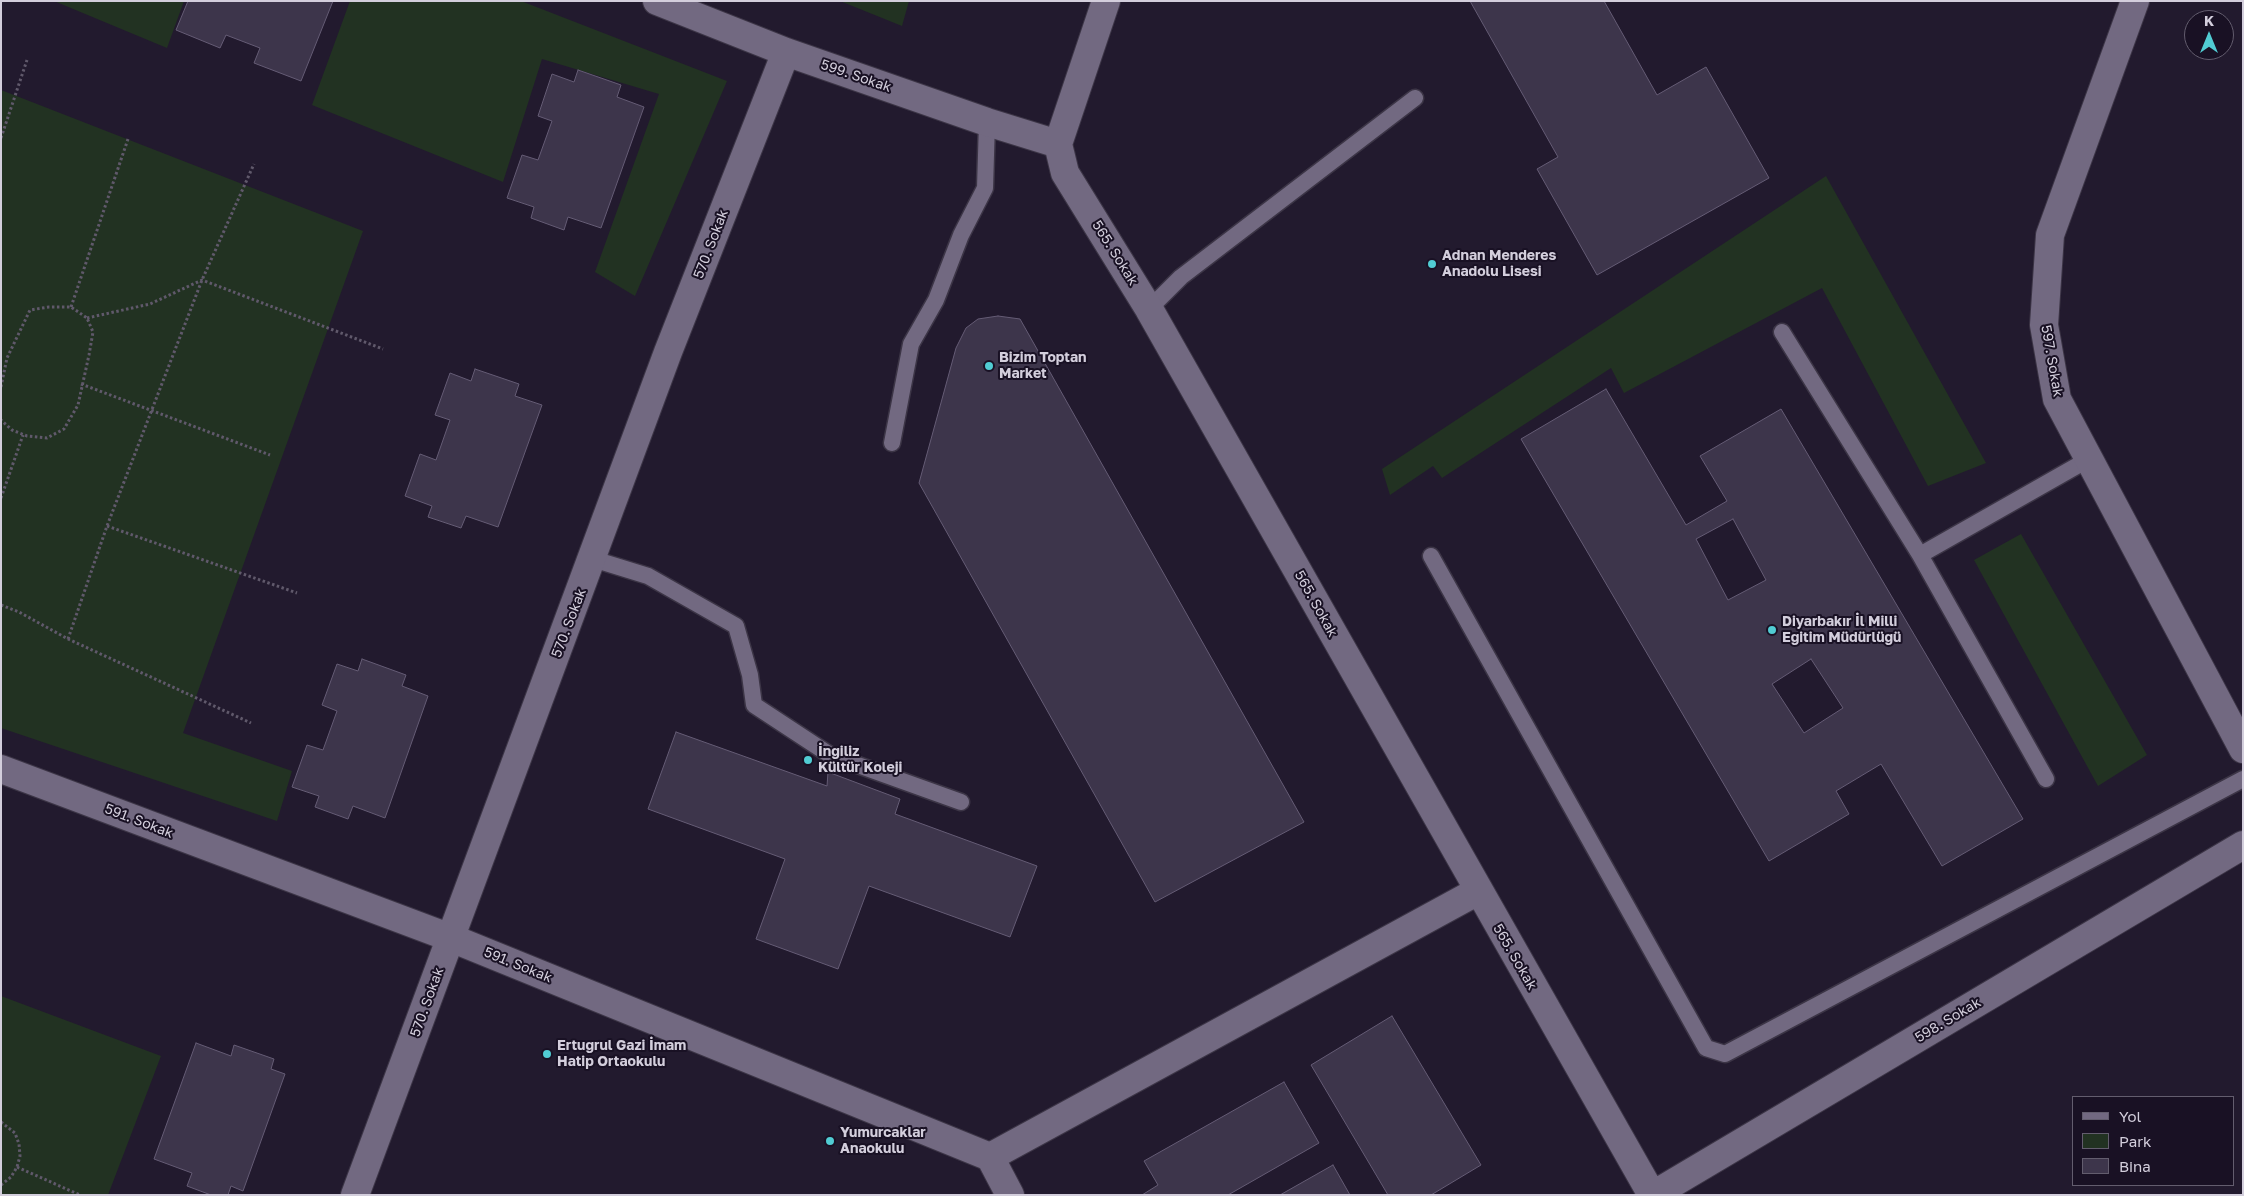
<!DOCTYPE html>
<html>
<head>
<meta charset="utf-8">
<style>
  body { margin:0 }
  #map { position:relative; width:2244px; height:1196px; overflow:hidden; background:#221a2e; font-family:"Golos Text",sans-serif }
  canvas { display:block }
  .frame { position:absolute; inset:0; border:2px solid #d3cedc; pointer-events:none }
  .legend { position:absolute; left:2072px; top:1096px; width:162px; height:90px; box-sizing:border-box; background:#191124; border:1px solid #635d6e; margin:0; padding:6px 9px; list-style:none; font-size:15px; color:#d3cedc }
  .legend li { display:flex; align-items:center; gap:10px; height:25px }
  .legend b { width:25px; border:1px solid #635d6e }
  .north { position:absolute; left:2184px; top:10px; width:50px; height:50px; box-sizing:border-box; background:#191124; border:1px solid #635d6e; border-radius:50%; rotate:0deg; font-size:14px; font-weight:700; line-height:20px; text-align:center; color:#d3cedc }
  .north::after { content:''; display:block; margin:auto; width:18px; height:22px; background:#51ccd3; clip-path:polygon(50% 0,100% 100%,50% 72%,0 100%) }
</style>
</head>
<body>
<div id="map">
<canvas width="2244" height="1196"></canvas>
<div class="frame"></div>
<ul class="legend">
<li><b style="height:6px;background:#726981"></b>Yol</li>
<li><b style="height:14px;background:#223222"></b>Park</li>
<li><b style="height:14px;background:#3d354b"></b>Bina</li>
</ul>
<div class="north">K</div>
</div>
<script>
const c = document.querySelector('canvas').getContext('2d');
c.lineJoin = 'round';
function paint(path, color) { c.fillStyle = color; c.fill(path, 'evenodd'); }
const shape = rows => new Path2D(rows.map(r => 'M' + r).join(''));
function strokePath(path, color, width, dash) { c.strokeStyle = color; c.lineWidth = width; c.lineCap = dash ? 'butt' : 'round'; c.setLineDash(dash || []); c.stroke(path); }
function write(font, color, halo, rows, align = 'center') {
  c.font = font + ' "Golos Text",sans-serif'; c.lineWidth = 4; c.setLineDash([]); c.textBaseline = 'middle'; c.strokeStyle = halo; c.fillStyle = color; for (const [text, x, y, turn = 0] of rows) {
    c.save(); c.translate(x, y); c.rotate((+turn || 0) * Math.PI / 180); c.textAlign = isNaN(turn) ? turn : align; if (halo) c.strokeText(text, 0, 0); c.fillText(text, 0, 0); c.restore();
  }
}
paint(shape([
  [54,1,184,1,167,48],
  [350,1,521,1,727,81,635,296,595,272,659,94,542,59,503,182,312,105],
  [840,1,909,1,902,26],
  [1,90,363,231,183,733,292,771,277,821,1,728],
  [1826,176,1986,463,1928,486,1822,288,1624,393,1611,368,1442,478,1433,466,1390,495,1382,469],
  [2021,534,2147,755,2098,786,1974,560],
  [1,996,161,1056,108,1195,1,1195]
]), '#223222');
const building = shape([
  [188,1,333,1,301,81,254,63,260,48,226,35,220,48,176,30,188,1],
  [1470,1,1604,1,1657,95,1706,67,1769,178,1597,275,1537,169,1558,157,1470,1],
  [578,70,621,85,617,97,644,107,601,228,568,217,564,230,531,218,534,207,507,198,522,155,538,160,552,121,538,116,552,74,574,82,578,70],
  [998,316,1020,319,1304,822,1155,902,919,483,956,348,966,328,978,319,998,316],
  [475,369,519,384,515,396,542,405,498,527,466,516,461,528,428,517,432,506,405,496,420,454,436,460,450,420,435,415,450,373,471,381,475,369],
  [1606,389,1686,525,1727,501,1700,456,1781,409,2023,819,1942,866,1881,764,1836,791,1849,814,1769,861,1521,439,1606,389],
  [1733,519,1766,580,1728,600,1696,539,1733,519],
  [1811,659,1843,708,1804,733,1772,684,1811,659],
  [362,659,406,675,402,686,428,696,385,818,353,806,348,819,315,807,319,796,292,787,307,745,323,750,337,711,322,705,337,664,358,671,362,659],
  [676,732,827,786,828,772,900,799,895,814,1037,866,1010,937,869,886,838,969,756,939,785,859,648,809,676,732],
  [1392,1016,1481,1165,1431,1195,1388,1195,1311,1065,1392,1016],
  [196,1043,231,1056,234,1045,274,1059,271,1069,285,1074,243,1191,231,1186,228,1195,211,1195,187,1186,192,1173,154,1159,196,1043],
  [1284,1082,1319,1143,1228,1195,1142,1195,1158,1185,1144,1161,1284,1082],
  [1333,1165,1350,1195,1280,1195,1333,1165]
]);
paint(building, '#3d354b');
strokePath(building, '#655c75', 1);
const service = shape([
  [1149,309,1181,277,1415,98],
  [1782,332,1920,555,2046,779],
  [892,443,911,344,936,300,961,235,985,188,987,122],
  [1920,555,2089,459],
  [1431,556,1706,1048,1725,1054,2243,779],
  [593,559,648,576,736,626,750,675,754,705,830,755,961,802]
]);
const minor = shape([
  [657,1,786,52,987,122,1058,144],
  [1106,1,1058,144,1065,173,1149,309,1652,1195],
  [2135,1,2050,235,2044,325,2057,399,2243,749],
  [1,769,451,938,990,1157,1010,1195],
  [990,1157,1478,891],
  [355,1195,668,352,786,52],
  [1653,1195,2243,845]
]);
strokePath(service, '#3c3546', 19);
strokePath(minor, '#3c3546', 30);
strokePath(shape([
  [1,138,27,60],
  [71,307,128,139],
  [87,318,150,304,202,280,383,349],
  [81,384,270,455],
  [1,387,7,358,30,310,49,307,71,307,87,318,93,332,89,355,78,405,64,429,47,438,27,436,12,430,1,420],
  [1,498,23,435],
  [107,526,297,593],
  [1,605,19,612,68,639,251,723],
  [68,639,107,526,202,280,254,164],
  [1,1122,15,1133,19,1144,20,1156,17,1167,11,1177,1,1185],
  [17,1167,80,1195]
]), '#60596b', 3, [2.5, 2.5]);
strokePath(service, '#726981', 16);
strokePath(minor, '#726981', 28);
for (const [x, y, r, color] of [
  [1432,264,5,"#51ccd3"],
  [989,366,5,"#51ccd3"],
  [1772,630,5,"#51ccd3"],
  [808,760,5,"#51ccd3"],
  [547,1054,5,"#51ccd3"],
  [830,1141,5,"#51ccd3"]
]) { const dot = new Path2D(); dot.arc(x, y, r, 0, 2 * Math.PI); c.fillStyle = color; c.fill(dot); strokePath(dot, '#191124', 2); }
write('14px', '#d3cedc', '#191124', [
  ["599. Sokak",856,76,19],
  ["570. Sokak",711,244,-69],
  ["565. Sokak",1115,253,58],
  ["597. Sokak",2052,361,80],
  ["565. Sokak",1316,604,61],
  ["570. Sokak",569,623,-69],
  ["591. Sokak",139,821,21],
  ["565. Sokak",1515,957,60],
  ["591. Sokak",518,965,22],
  ["570. Sokak",427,1002,-70],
  ["598. Sokak",1948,1020,-31]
]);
write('bold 14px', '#d3cedc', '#191124', [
  ["Adnan Menderes",1442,256],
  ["Anadolu Lisesi",1442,272],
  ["Bizim Toptan",999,358],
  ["Market",999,374],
  ["Diyarbakır İl Milli",1782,622],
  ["Eğitim Müdürlüğü",1782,638],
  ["İngiliz",818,752],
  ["Kültür Koleji",818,768],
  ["Ertuğrul Gazi İmam",557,1046],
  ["Hatip Ortaokulu",557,1062],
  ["Yumurcaklar",840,1133],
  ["Anaokulu",840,1149]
], 'left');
</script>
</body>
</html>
